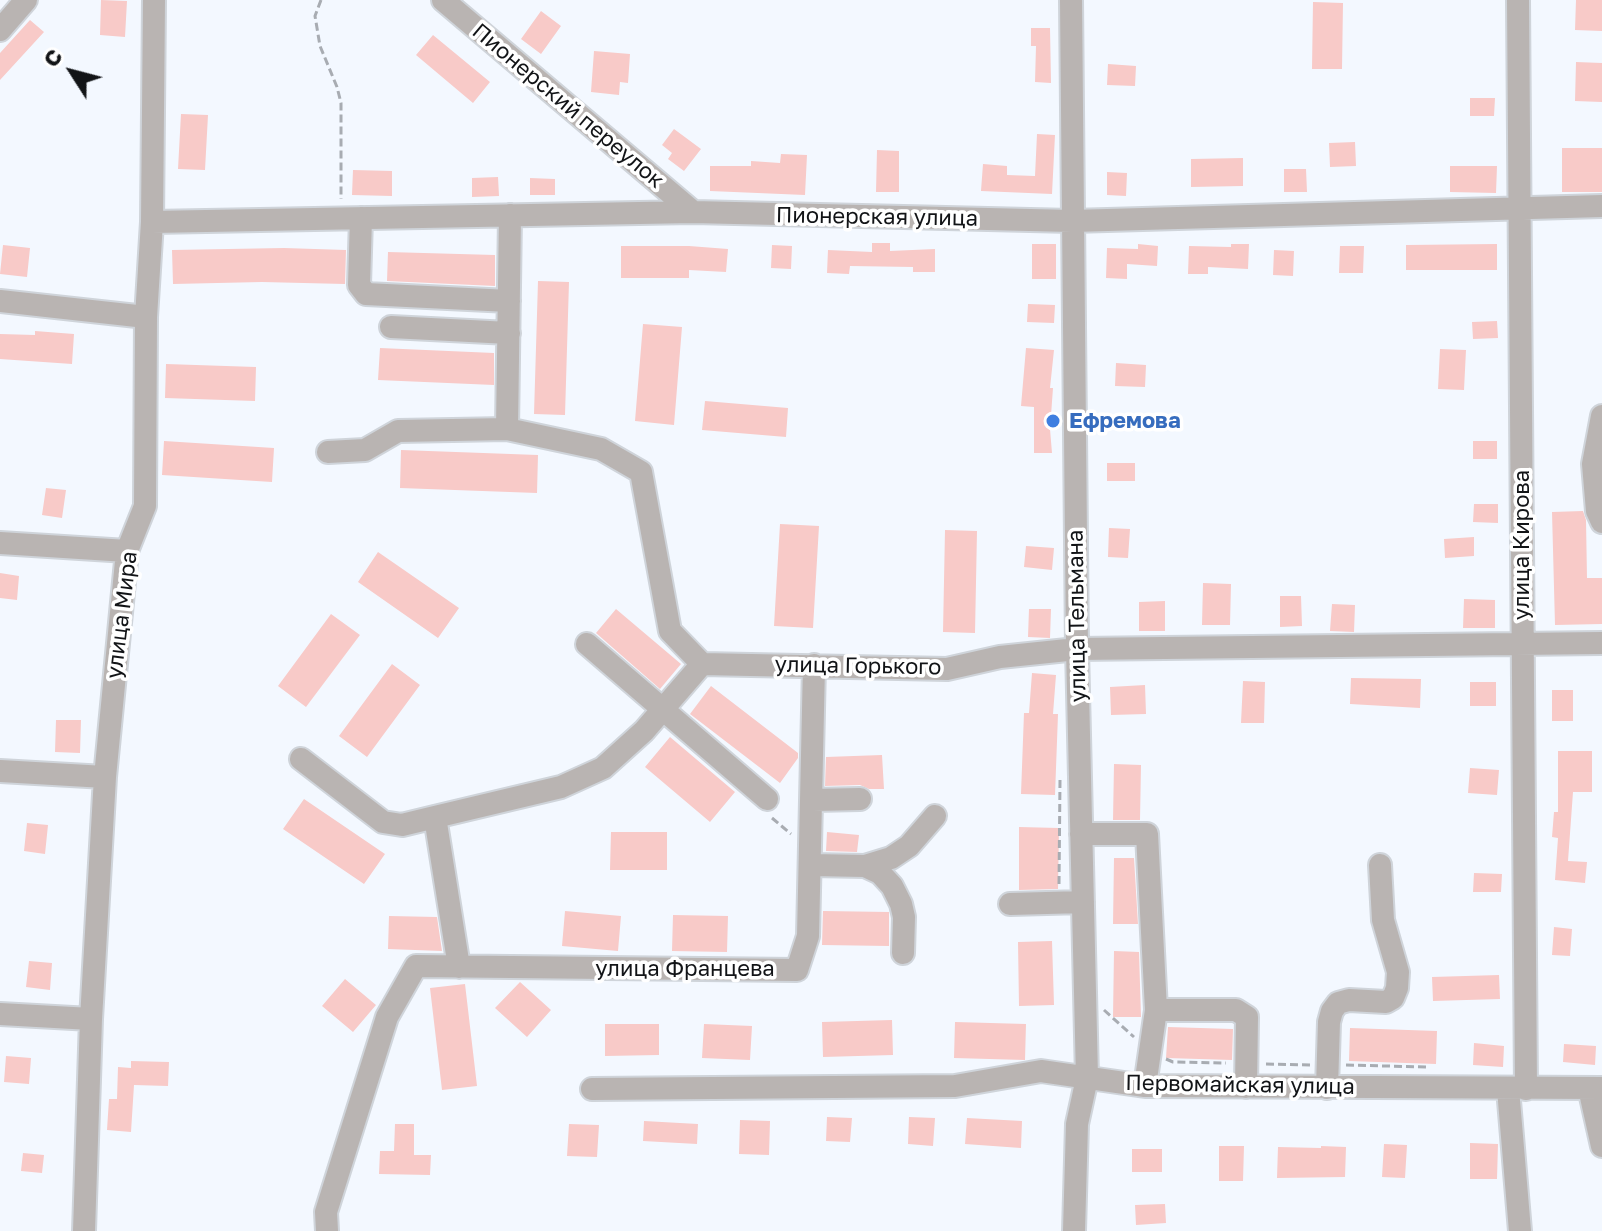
<!DOCTYPE html>
<html>
<head>
<meta charset="utf-8">
<style>
  body { margin:0 }
  #map { position:relative; width:1602px; height:1231px; overflow:hidden; background:#f3f8ff; font-family:"Golos Text",sans-serif }
  canvas { display:block }
  .north { position:absolute; left:32px; top:32px; width:80px; height:80px; -webkit-text-stroke:6px #fff; paint-order:stroke; rotate:306deg; font-size:22px; font-weight:700; line-height:32px; text-align:center; color:#121417 }
  .north::after { content:''; display:block; margin:auto; width:28px; height:36px; background:#121417; clip-path:polygon(50% 0,100% 100%,50% 72%,0 100%) }
</style>
</head>
<body>
<div id="map">
<canvas width="1602" height="1231"></canvas>
<div class="north">С</div>
</div>
<script>
const c = document.querySelector('canvas').getContext('2d');
c.lineJoin = 'round';
function paint(path, color) { c.fillStyle = color; c.fill(path, 'evenodd'); }
const shape = rows => new Path2D(rows.map(r => 'M' + r).join(''));
function strokePath(path, color, width, dash) { c.strokeStyle = color; c.lineWidth = width; c.lineCap = dash ? 'butt' : 'round'; c.setLineDash(dash || []); c.stroke(path); }
function write(font, color, halo, rows, align = 'center') {
  c.font = font + ' "Golos Text",sans-serif'; c.lineWidth = 7; c.setLineDash([]); c.textBaseline = 'middle'; c.strokeStyle = halo; c.fillStyle = color; for (const [text, x, y, turn = 0] of rows) {
    c.save(); c.translate(x, y); c.rotate((+turn || 0) * Math.PI / 180); c.textAlign = isNaN(turn) ? turn : align; if (halo) c.strokeText(text, 0, 0); c.fillText(text, 0, 0); c.restore();
  }
}
paint(shape([
  [101,0,127,1,125,37,100,35],
  [1576,0,1602,0,1602,31,1575,30],
  [1313,2,1343,3,1342,69,1312,69],
  [541,11,561,26,541,54,521,39],
  [30,20,44,32,0,80,0,53],
  [1031,28,1050,28,1051,83,1035,82,1036,46,1031,46],
  [433,35,490,82,473,103,416,55],
  [594,51,630,54,628,83,620,82,619,95,591,92],
  [1576,62,1602,63,1602,102,1575,101],
  [1108,64,1136,66,1135,86,1107,85],
  [1470,98,1495,98,1494,116,1470,116],
  [181,114,208,115,205,170,178,169],
  [674,129,701,149,684,171,668,159,672,153,662,145],
  [1037,134,1055,135,1052,194,981,191,983,164,1007,166,1007,175,1035,176],
  [1355,142,1356,166,1330,167,1329,143],
  [1562,148,1602,148,1602,192,1562,192],
  [877,150,899,151,899,192,876,192],
  [781,154,807,155,805,195,710,191,710,166,751,166,751,161,780,163],
  [1243,158,1243,186,1191,187,1191,159],
  [1450,166,1497,166,1496,193,1450,192],
  [1284,169,1306,169,1307,192,1284,192],
  [353,170,392,171,392,196,352,195],
  [1107,172,1127,173,1126,196,1107,195],
  [498,177,499,196,472,197,472,178],
  [530,178,555,179,555,195,530,195],
  [872,243,890,243,890,251,935,249,935,272,913,272,913,267,850,266,849,274,827,273,828,250,872,252],
  [1032,244,1056,244,1056,279,1032,279],
  [1138,244,1158,246,1157,266,1127,264,1127,279,1106,278,1107,248,1138,249],
  [1231,244,1249,244,1248,269,1208,267,1208,274,1188,274,1189,246,1231,247],
  [1497,244,1497,270,1406,270,1406,245],
  [3,245,30,248,27,277,0,274],
  [772,245,792,246,791,269,771,268],
  [621,246,689,246,728,249,726,272,689,270,689,278,621,278],
  [1340,246,1364,246,1363,273,1339,273],
  [284,248,346,250,345,284,262,282,173,284,172,250],
  [1274,250,1294,251,1293,276,1273,275],
  [388,252,495,255,495,286,387,281],
  [538,281,569,282,565,415,534,414],
  [1028,304,1055,305,1054,323,1027,322],
  [1497,321,1498,338,1473,339,1472,322],
  [643,324,682,327,674,425,635,421],
  [35,331,74,334,72,364,0,359,0,334,35,335],
  [380,348,494,353,494,385,378,380],
  [1026,348,1054,350,1050,388,1053,388,1050,429,1052,453,1034,453,1034,407,1021,406],
  [1440,349,1466,350,1464,390,1438,389],
  [1116,363,1146,365,1145,387,1115,386],
  [166,364,256,367,255,401,165,398],
  [705,401,788,408,786,437,702,430],
  [164,441,274,448,272,482,162,475],
  [1473,441,1497,441,1497,459,1473,459],
  [401,450,538,455,537,493,400,488],
  [1107,463,1135,463,1135,481,1107,481],
  [46,488,66,490,62,518,42,515],
  [1474,504,1498,504,1498,523,1473,522],
  [1583,511,1586,520,1587,578,1602,578,1602,624,1555,625,1552,512],
  [780,524,819,526,813,628,774,626],
  [1109,528,1130,529,1128,558,1108,557],
  [945,530,977,531,975,633,943,632],
  [1474,537,1474,556,1445,558,1444,539],
  [1026,546,1054,548,1052,570,1024,567],
  [378,552,459,608,438,638,358,582],
  [0,573,19,576,17,600,0,598],
  [1203,583,1231,584,1230,625,1202,625],
  [1280,596,1301,596,1302,626,1280,627],
  [1464,599,1495,600,1495,628,1463,628],
  [1165,601,1165,631,1139,631,1139,602],
  [1332,604,1355,605,1354,632,1330,631],
  [616,609,681,664,660,689,596,633],
  [1029,609,1051,609,1050,638,1028,637],
  [331,614,360,635,306,707,278,686],
  [392,664,420,685,367,757,339,736],
  [1032,673,1056,675,1053,714,1058,714,1055,795,1021,794,1024,713,1029,713],
  [1351,678,1421,679,1420,708,1350,704],
  [1243,681,1265,682,1264,723,1241,723],
  [1470,682,1496,682,1496,706,1470,706],
  [1145,685,1146,714,1111,715,1110,687],
  [711,686,798,753,798,758,780,783,690,714],
  [1552,690,1573,690,1573,721,1552,721],
  [56,720,81,720,80,753,55,752],
  [670,737,735,792,710,822,645,767],
  [1558,751,1592,751,1592,792,1573,792,1568,861,1587,862,1585,883,1555,880,1558,838,1552,837,1554,812,1558,812],
  [882,755,884,789,869,789,860,785,825,786,826,757],
  [1114,764,1141,765,1140,820,1113,820],
  [1470,768,1499,770,1497,795,1468,793],
  [304,799,385,854,364,884,283,829],
  [27,823,48,825,45,854,24,851],
  [1019,827,1059,828,1058,889,1019,890],
  [611,832,667,832,667,870,610,870],
  [827,832,859,835,857,852,826,851],
  [1114,858,1134,858,1138,924,1113,924],
  [1474,873,1502,874,1501,892,1473,892],
  [565,911,621,916,618,951,562,946],
  [823,911,889,912,889,946,822,945],
  [673,915,728,916,727,952,672,951],
  [389,916,437,917,442,951,388,949],
  [1554,927,1572,929,1570,956,1552,955],
  [1052,941,1054,1005,1019,1006,1018,942],
  [1114,951,1139,952,1141,1017,1113,1017],
  [29,961,52,963,50,990,26,987],
  [1499,975,1500,999,1433,1001,1432,977],
  [345,979,376,1005,353,1032,322,1006],
  [520,982,551,1010,527,1037,495,1008],
  [465,984,477,1086,442,1090,430,988],
  [892,1020,893,1055,823,1057,822,1022],
  [955,1022,1026,1024,1025,1060,954,1058],
  [605,1024,659,1024,659,1055,605,1056],
  [704,1024,752,1026,750,1060,702,1058],
  [1168,1027,1233,1029,1232,1060,1166,1058],
  [1350,1028,1437,1031,1436,1064,1349,1061],
  [1474,1043,1504,1046,1503,1067,1473,1065],
  [1564,1044,1596,1046,1595,1065,1563,1062],
  [6,1056,31,1058,29,1084,4,1082],
  [131,1061,169,1062,168,1086,134,1085,131,1132,107,1130,109,1099,117,1099,118,1067,131,1068],
  [827,1117,852,1118,850,1142,826,1141],
  [909,1117,935,1118,933,1146,908,1144],
  [967,1118,1022,1121,1021,1148,965,1144],
  [740,1120,770,1121,769,1155,739,1154],
  [644,1121,698,1124,697,1144,643,1141],
  [395,1124,414,1124,414,1155,431,1155,430,1175,379,1174,380,1151,394,1151],
  [569,1124,599,1125,597,1157,567,1156],
  [1470,1143,1498,1144,1497,1179,1470,1179],
  [1384,1144,1407,1145,1405,1178,1382,1177],
  [1219,1146,1244,1146,1243,1181,1219,1181],
  [1321,1146,1346,1147,1345,1177,1277,1178,1278,1147,1321,1148],
  [1132,1149,1162,1149,1162,1172,1132,1172],
  [23,1153,44,1155,42,1173,21,1171],
  [1165,1204,1166,1223,1136,1225,1135,1205]
]), '#f8cac8');
const minor = shape([
  [443,0,693,212],
  [1071,0,1077,649,1087,1078,1077,1124,1074,1231],
  [1518,0,1526,1089],
  [0,30,26,0],
  [361,218,359,285,366,294,509,301],
  [152,222,693,212,1072,221,1602,206],
  [0,301,146,317],
  [391,327,509,333],
  [1602,416,1593,464,1597,511,1602,522],
  [507,429,601,449,641,472,670,631,702,664,947,669,1000,657,1077,649,1602,643],
  [328,452,365,450,398,431,507,429,510,215],
  [0,543,127,551],
  [587,644,767,799],
  [301,759,383,822,402,825,435,817,561,787,603,768,644,731,702,664],
  [0,771,105,777],
  [813,800,860,799],
  [435,817,459,967],
  [1081,834,1147,834,1156,1010,1145,1086],
  [812,865,865,866,880,873,892,886,901,904,904,917,903,953],
  [865,866,891,858,909,846,935,816],
  [1010,904,1083,902],
  [1156,1010,1236,1010,1247,1017,1246,1087],
  [0,1014,91,1019],
  [1327,1088,1329,1022,1332,1011,1338,1003,1349,1000,1386,1002,1393,998,1397,988,1398,972,1383,920,1380,865],
  [1589,1088,1602,1146],
  [592,1089,955,1086,1041,1071,1145,1086,1602,1088],
  [1508,1089,1520,1231],
  [84,1231,91,1019,105,777,127,551,145,506,146,317,152,222,154,0],
  [327,1231,326,1212,387,1017,416,966,797,970,808,936,814,665]
]);
strokePath(minor, '#cfd4da', 26);
strokePath(shape([
  [321,0,315,16,320,46,337,87,341,103,341,199],
  [772,818,791,834],
  [1059,884,1060,780],
  [1104,1010,1134,1037],
  [1166,1059,1173,1062,1226,1063],
  [1266,1064,1310,1065],
  [1346,1065,1426,1067]
]), '#a8acb2', 3, [8, 4]);
strokePath(minor, '#b9b4b2', 22);
for (const [x, y, r, color] of [
  [1053,421,8,"#3f7fe0"]
]) { const dot = new Path2D(); dot.arc(x, y, r, 0, 2 * Math.PI); c.fillStyle = color; c.fill(dot); strokePath(dot, '#fff', 3); }
write('22px', '#121417', '#fff', [
  ["Пионерский переулок",568,106,40],
  ["Пионерская улица",877,217,1],
  ["улица Кирова",1522,545,-90],
  ["улица Мира",122,615,-83],
  ["улица Тельмана",1077,616,-91],
  ["улица Горького",858,666,1],
  ["улица Францева",685,969],
  ["Первомайская улица",1240,1085,1]
]);
write('bold 22px', '#366cbe', '#fff', [
  ["Ефремова",1069,421]
], 'left');
</script>
</body>
</html>
